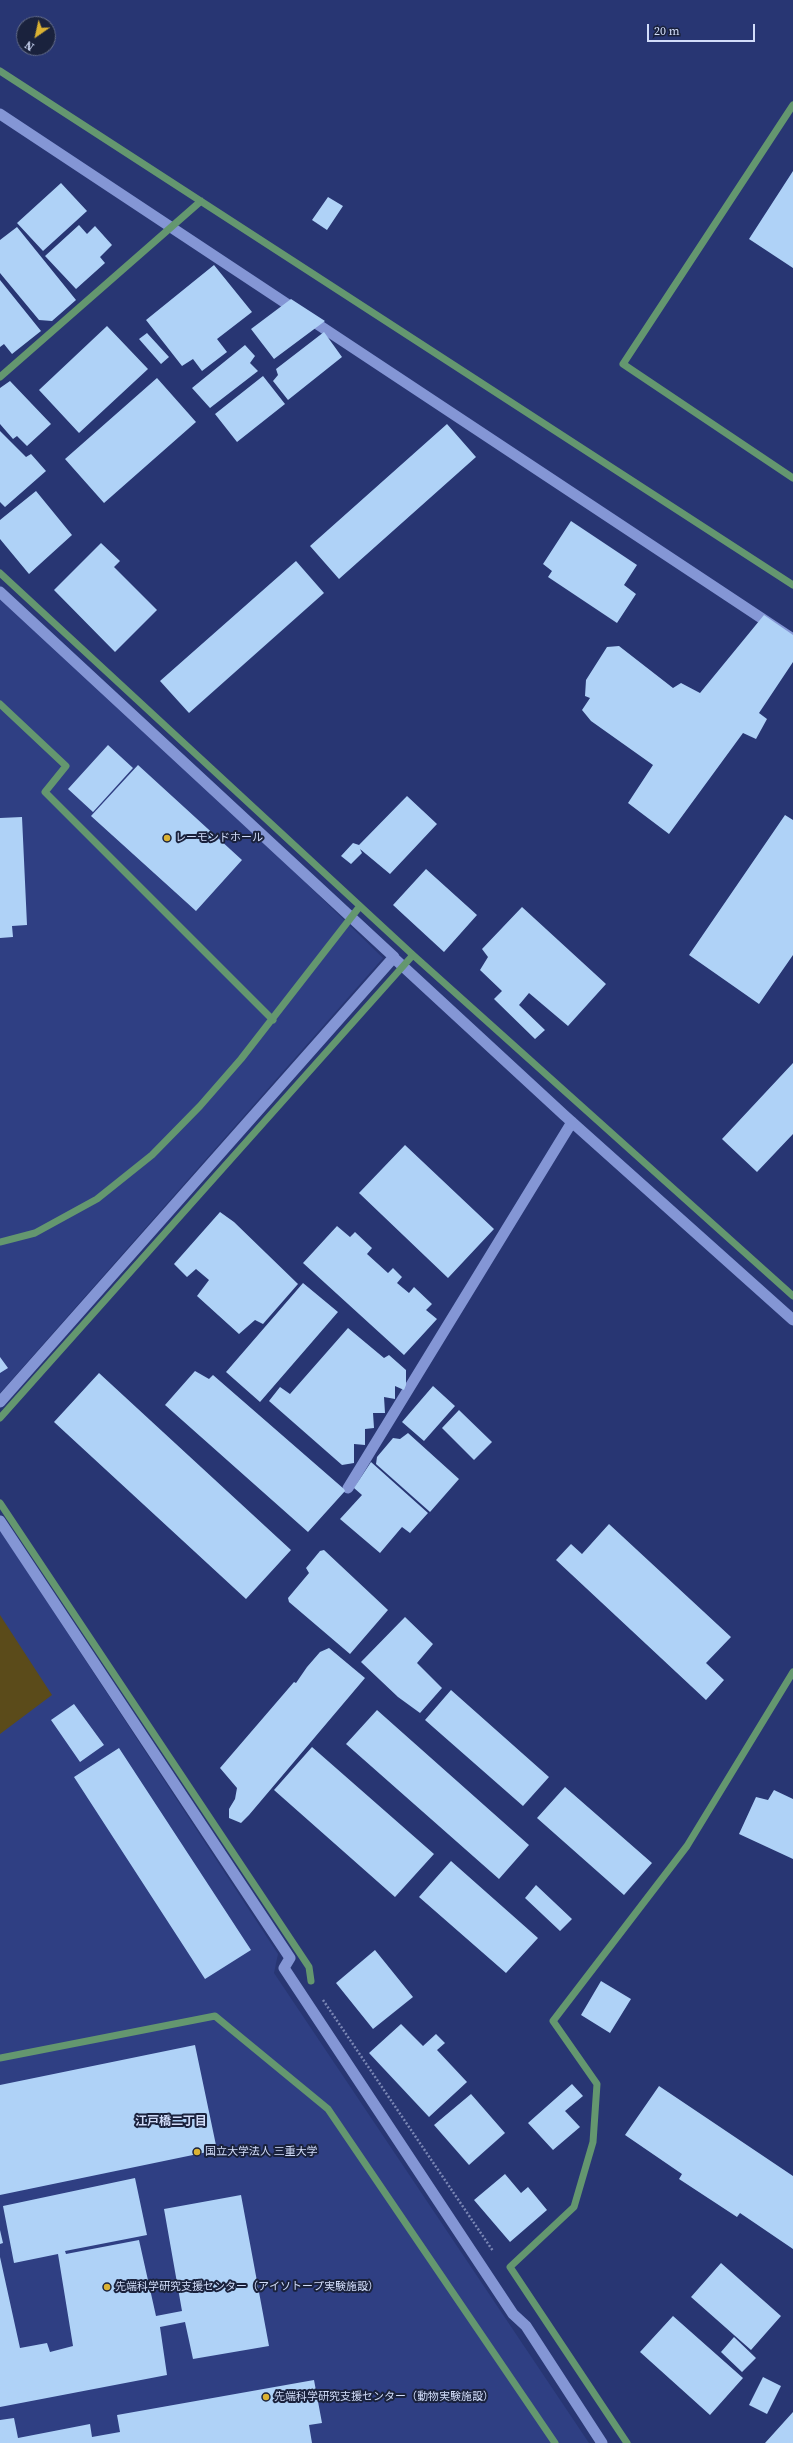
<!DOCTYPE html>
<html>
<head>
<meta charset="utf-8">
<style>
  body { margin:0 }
  #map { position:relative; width:793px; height:2443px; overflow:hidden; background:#283673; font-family:"Source Serif 4",serif }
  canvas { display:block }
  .north { position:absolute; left:16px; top:16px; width:40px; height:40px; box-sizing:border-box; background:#1a223d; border:1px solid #646d89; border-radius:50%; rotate:214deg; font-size:11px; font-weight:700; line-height:16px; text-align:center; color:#d2ddfa }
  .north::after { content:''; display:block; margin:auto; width:14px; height:18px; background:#dbb233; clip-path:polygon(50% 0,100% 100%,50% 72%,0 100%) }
  .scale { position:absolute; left:647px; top:24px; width:108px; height:18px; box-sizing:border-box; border:2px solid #d2ddfa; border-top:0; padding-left:5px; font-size:12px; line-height:14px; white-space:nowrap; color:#d2ddfa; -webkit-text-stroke:3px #1a223d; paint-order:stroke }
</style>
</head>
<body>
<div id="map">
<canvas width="793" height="2443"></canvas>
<div class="north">N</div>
<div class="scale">20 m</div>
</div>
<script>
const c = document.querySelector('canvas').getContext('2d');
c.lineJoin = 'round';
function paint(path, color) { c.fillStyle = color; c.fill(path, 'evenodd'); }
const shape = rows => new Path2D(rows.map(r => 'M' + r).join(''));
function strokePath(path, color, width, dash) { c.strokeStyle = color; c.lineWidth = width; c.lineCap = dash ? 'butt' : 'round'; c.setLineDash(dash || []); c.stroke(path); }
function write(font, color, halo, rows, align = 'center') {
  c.font = font + ' "Source Serif 4","Noto Sans JP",serif'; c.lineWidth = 4; c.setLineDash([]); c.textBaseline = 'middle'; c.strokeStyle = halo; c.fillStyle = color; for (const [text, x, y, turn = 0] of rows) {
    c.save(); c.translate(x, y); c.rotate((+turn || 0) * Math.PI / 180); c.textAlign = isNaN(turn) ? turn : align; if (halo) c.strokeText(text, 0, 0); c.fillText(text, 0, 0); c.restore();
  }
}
paint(shape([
  [0,585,383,958,0,1393],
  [0,1530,278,1954,274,1973,589,2443,0,2443]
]), '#2f3f83');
paint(shape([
  [0,1615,52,1695,0,1734]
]), '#5b4b1a');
strokePath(shape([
  [0,114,793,639],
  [0,592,394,957,0,1402],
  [395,959,564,1115,793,1320],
  [348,1488,572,1122],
  [0,1521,290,1958,284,1968,513,2314,526,2326,602,2443]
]), '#8496d5', 11);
paint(shape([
  [793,171,793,268,749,239],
  [61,183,87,211,43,251,17,223],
  [328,197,343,206,327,230,312,220],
  [79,225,87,234,95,226,112,245,100,257,105,263,76,289,45,256],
  [17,227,76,300,52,321,39,320,0,273,0,240],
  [214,265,252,312,217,339,227,352,202,371,193,359,182,366,146,320],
  [0,280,41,331,12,354,4,344,0,347],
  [291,299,325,321,274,359,251,329],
  [107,326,148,369,79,433,39,390],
  [324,332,342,357,288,400,273,381,278,375,276,369],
  [147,333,169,357,161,364,139,339],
  [245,345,255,356,250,363,258,371,210,408,192,388],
  [263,376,285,404,237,442,215,414],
  [157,378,196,422,104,503,65,459],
  [10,381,51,424,27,446,17,436,13,439,0,424,0,388],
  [447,424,476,457,339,579,310,546],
  [0,431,26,457,31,454,46,471,5,507,0,502],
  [36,491,72,535,29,574,0,539,0,520],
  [571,521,637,565,624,585,636,594,617,623,548,577,552,571,543,564],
  [101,543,120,561,114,567,157,610,115,652,54,590],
  [296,561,324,593,189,713,160,681],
  [764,615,793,635,793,662,759,713,767,719,756,739,743,733,669,834,628,803,653,765,591,721,582,710,590,698,585,696,586,680,607,647,619,646,673,688,681,683,700,693],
  [108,745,133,768,93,812,68,789],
  [138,765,242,860,196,911,91,816],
  [407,796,437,824,390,874,360,849,362,853,351,864,341,856,353,843,359,845],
  [785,815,793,820,793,955,759,1004,689,955],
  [22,817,27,925,12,926,13,937,0,938,0,818],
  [426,869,477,915,444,952,393,905],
  [522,907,606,984,568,1026,529,993,519,1005,545,1030,535,1039,494,999,502,991,480,970,488,957,482,949],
  [793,1063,793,1134,757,1172,722,1139],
  [405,1145,494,1229,448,1278,359,1193],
  [220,1212,234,1222,298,1284,263,1324,255,1320,239,1334,197,1296,209,1280,196,1269,187,1277,174,1264],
  [337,1226,350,1237,355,1232,372,1248,367,1254,388,1273,393,1268,402,1277,397,1283,409,1293,414,1287,432,1304,426,1310,437,1319,404,1355,303,1263],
  [303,1283,338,1312,260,1402,226,1372],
  [348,1328,384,1358,389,1355,406,1370,406,1385,404,1390,395,1386,395,1399,384,1397,385,1413,373,1413,374,1428,365,1429,365,1445,354,1444,354,1463,342,1465,269,1401,280,1387,290,1394],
  [0,1357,8,1368,0,1373],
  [195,1371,209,1379,213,1375,344,1489,345,1491,308,1532,165,1405],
  [99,1373,291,1550,246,1599,54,1422],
  [433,1386,455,1406,424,1441,402,1422],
  [459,1410,492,1442,474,1460,442,1428],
  [408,1433,459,1479,430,1512,376,1464,377,1457,393,1438,400,1439],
  [371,1462,428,1513,410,1533,402,1527,380,1553,340,1519,362,1495,354,1488],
  [609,1524,731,1637,706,1663,724,1680,706,1700,556,1560,571,1544,582,1554],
  [324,1550,388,1610,350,1654,289,1602,288,1598,309,1573,306,1568,320,1551],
  [405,1617,433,1644,417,1663,442,1688,420,1713,398,1697,361,1662],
  [329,1648,365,1678,249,1815,241,1823,229,1818,229,1809,235,1799,237,1788,220,1768,294,1682,296,1683,307,1667,320,1652],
  [451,1690,549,1777,523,1806,425,1720],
  [74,1704,104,1745,80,1762,51,1720],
  [377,1710,529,1845,499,1879,346,1744],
  [312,1747,434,1854,395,1897,274,1790],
  [119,1748,251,1950,205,1979,74,1777],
  [565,1787,652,1863,624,1895,537,1818],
  [774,1790,793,1799,793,1859,739,1834,756,1797,768,1800],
  [451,1861,538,1938,506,1973,419,1897],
  [536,1885,572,1919,560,1931,525,1898],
  [375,1950,413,1997,373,2029,336,1983],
  [601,1981,631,1999,610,2033,581,2015],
  [401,2024,423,2046,436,2034,445,2043,437,2050,467,2082,429,2117,369,2053],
  [195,2045,217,2150,0,2195,0,2085],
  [572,2084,583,2096,565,2111,580,2127,553,2150,528,2123],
  [659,2086,793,2176,793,2249,740,2213,737,2217,679,2179,682,2174,625,2135],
  [471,2094,505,2133,469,2165,434,2125],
  [505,2174,521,2193,528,2187,547,2210,510,2242,474,2200],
  [135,2178,147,2235,65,2251,66,2254,139,2240,156,2316,182,2311,164,2209,241,2195,269,2346,193,2359,185,2322,160,2327,167,2375,0,2407,0,2257,20,2348,47,2343,50,2352,73,2346,58,2254,14,2263,3,2206],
  [0,2230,3,2243,0,2244],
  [721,2263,781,2316,751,2350,691,2297],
  [673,2316,743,2378,710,2415,640,2352],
  [734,2337,756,2358,742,2372,721,2352],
  [763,2377,781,2386,767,2414,749,2405],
  [314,2380,322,2423,309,2425,312,2443,0,2443,0,2420,14,2418,18,2438,90,2424,92,2437,120,2432,117,2415],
  [793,2412,793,2443,765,2443]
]), '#afd2f7');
strokePath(shape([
  [323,2000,493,2251]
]), '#7b87b5', 2.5, [2, 2]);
strokePath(shape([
  [0,71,793,585],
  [793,105,623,364,793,478],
  [0,377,201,201],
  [0,573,413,955,793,1296],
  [0,704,66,766,45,792,273,1020],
  [0,1242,35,1233,97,1199,152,1155,200,1106,241,1059,360,906],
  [0,1418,413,955],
  [0,1503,309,1967,311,1981],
  [0,2058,215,2016,328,2109,555,2443],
  [627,2443,510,2267,574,2207,593,2142,597,2084,553,2021,687,1846,793,1672]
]), '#64976f', 7);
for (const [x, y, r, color] of [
  [167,838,4,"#dbb233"],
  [197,2152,4,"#dbb233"],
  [107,2287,4,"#dbb233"],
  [266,2397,4,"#dbb233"]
]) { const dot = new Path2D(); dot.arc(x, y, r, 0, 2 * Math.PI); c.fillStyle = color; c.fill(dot); strokePath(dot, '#1a223d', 1.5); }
write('11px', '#d2ddfa', '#1a223d', [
  ["レーモンドホール",175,838],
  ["国立大学法人 三重大学",205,2152],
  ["先端科学研究支援センター（アイソトープ実験施設）",115,2287],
  ["先端科学研究支援センター（動物実験施設）",274,2397]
], 'left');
write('bold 12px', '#d2ddfa', '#1a223d', [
  ["江戸橋二丁目",171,2122]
]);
</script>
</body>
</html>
